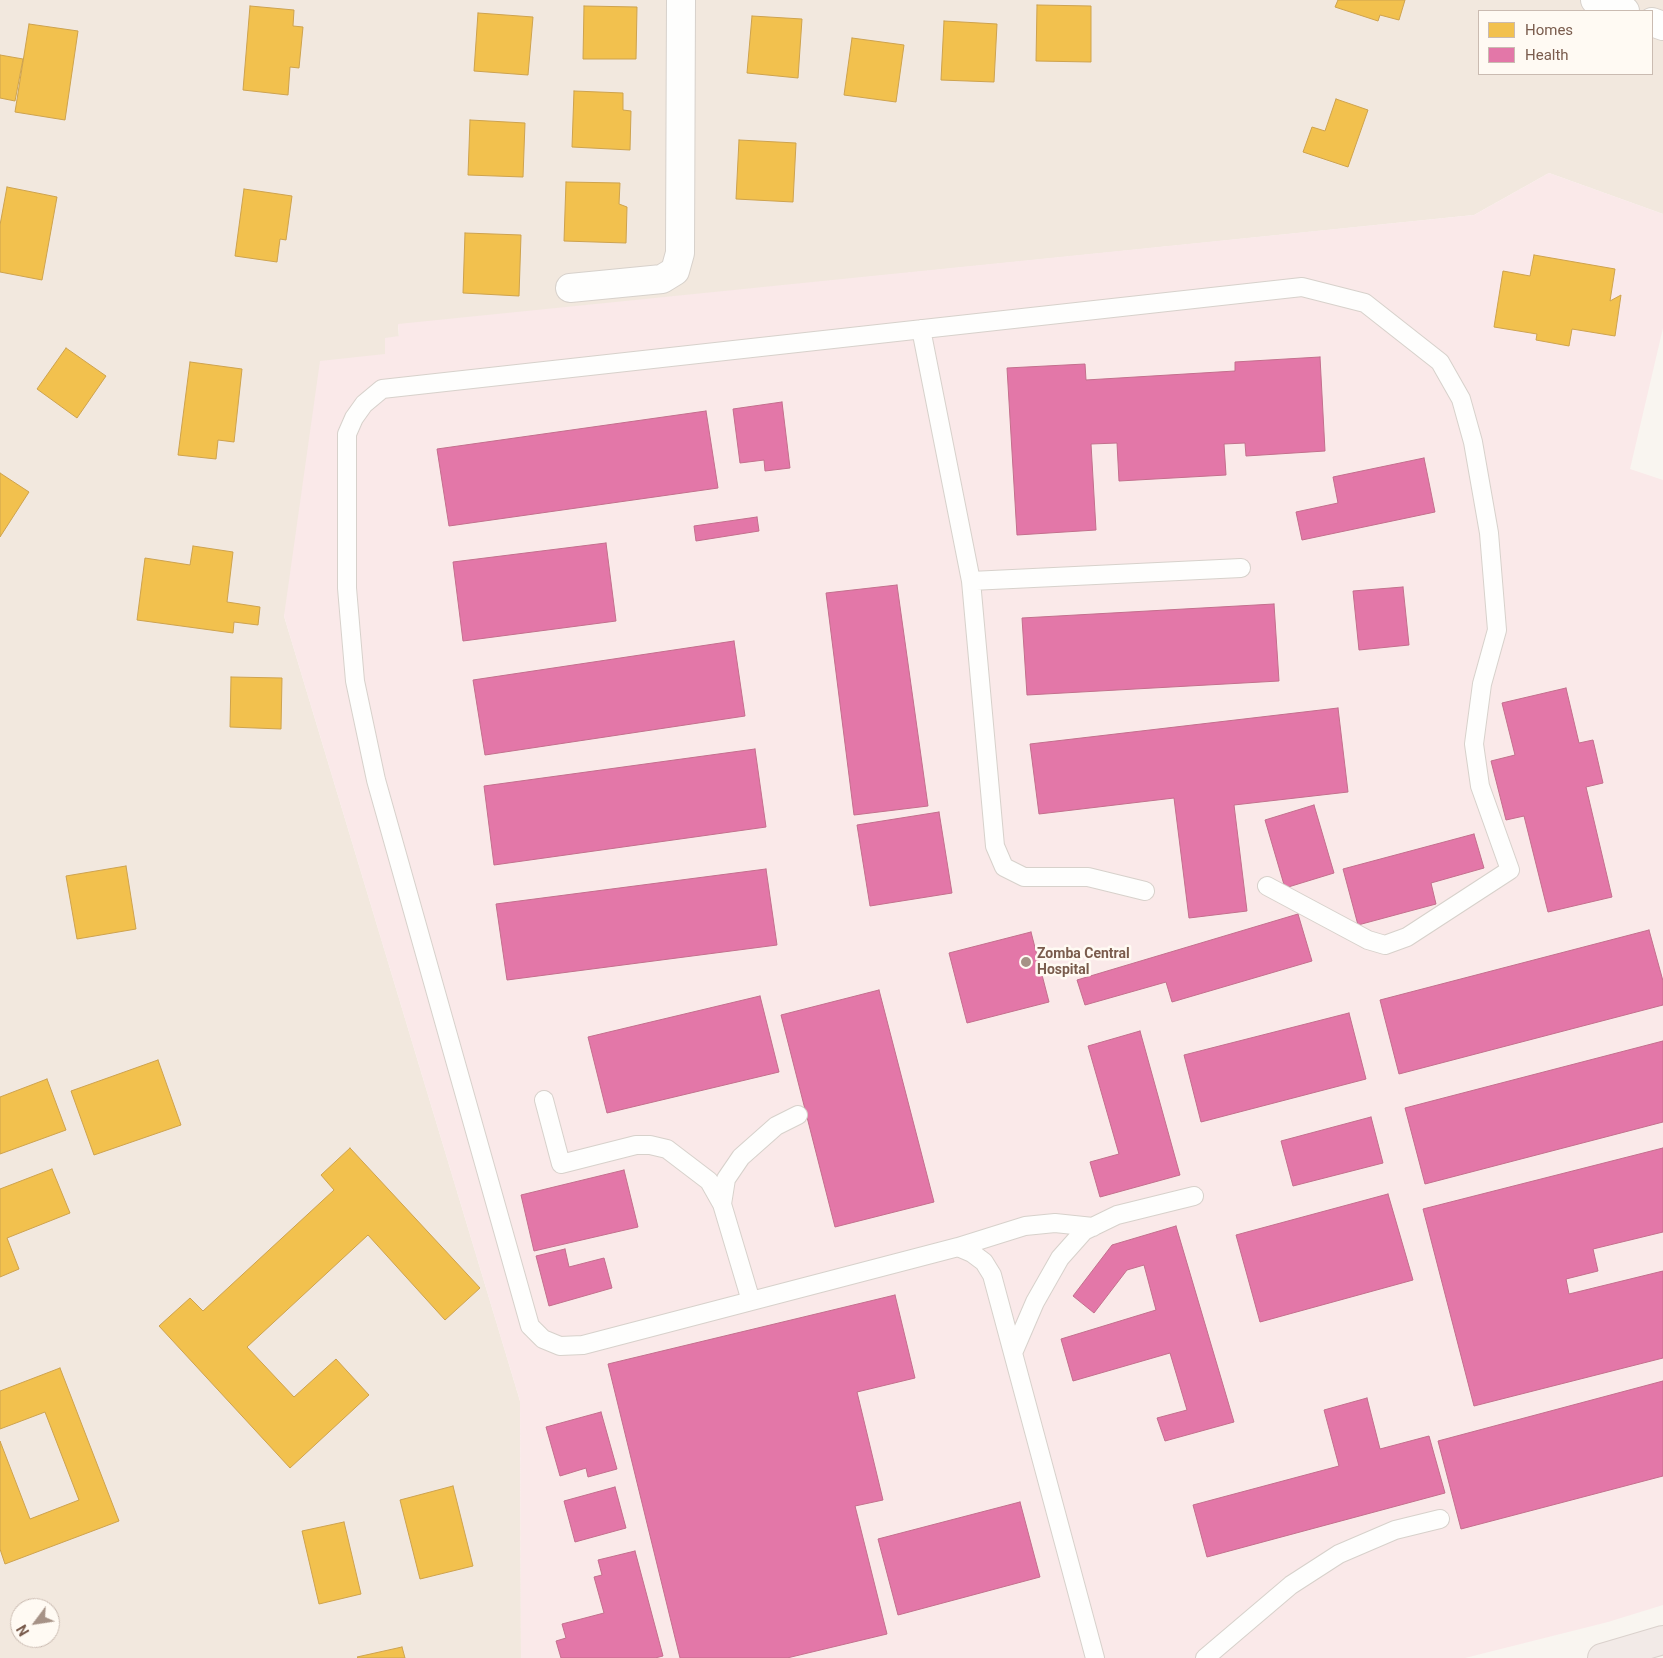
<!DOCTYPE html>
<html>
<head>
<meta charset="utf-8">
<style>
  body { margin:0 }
  #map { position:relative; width:1663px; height:1658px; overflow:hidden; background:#f9f5f0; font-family:Roboto,sans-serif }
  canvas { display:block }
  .legend { position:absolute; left:1478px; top:10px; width:175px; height:65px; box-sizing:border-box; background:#fffaf3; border:1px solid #cabbb1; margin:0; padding:6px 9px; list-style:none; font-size:15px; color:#7a5c4d }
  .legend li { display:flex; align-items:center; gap:10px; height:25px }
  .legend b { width:25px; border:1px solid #cabbb1 }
  .north { position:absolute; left:10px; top:1598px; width:50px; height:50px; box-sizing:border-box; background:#fffaf3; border:1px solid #cabbb1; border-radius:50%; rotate:239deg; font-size:14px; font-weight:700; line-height:20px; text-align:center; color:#7a5c4d }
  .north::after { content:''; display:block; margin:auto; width:18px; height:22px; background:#a69286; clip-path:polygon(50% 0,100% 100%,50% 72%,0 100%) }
</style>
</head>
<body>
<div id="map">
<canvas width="1663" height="1658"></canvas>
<ul class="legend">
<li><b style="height:14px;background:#f2c14e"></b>Homes</li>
<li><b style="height:14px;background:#e377a8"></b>Health</li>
</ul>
<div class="north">N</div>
</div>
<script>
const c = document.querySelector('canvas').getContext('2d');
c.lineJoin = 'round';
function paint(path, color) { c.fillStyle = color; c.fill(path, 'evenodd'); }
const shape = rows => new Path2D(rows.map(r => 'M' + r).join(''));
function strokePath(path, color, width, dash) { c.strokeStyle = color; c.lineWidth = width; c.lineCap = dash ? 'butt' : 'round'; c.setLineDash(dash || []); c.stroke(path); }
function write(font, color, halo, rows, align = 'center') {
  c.font = font + ' Roboto,sans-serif'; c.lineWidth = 5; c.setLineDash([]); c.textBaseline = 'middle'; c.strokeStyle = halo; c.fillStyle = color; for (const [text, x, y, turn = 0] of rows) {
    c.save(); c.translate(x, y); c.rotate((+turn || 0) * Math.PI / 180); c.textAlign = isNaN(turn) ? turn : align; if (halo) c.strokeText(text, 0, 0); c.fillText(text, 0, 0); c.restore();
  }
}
paint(shape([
  [0,0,1663,0,1663,214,1549,173,1474,215,398,325,399,337,385,354,284,616,520,1401,521,1658,0,1658],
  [1479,11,1652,11,1652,74,1479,74],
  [20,1608,50,1608,50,1638,20,1638]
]), '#f2e8de');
paint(shape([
  [1549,173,1663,214,1663,328,1630,469,1663,480,1663,1605,1608,1622,1465,1658,521,1658,520,1401,284,616,320,361,385,354,385,338,399,336,398,324,1474,215]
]), '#fae9e9');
const homes = shape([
  [1338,0,1405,0,1399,20,1380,15,1378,21,1335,7,1338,0],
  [1037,5,1091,6,1091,62,1036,61,1037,5],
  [250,6,294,10,293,26,303,27,299,68,290,67,288,95,243,90,250,6],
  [584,6,637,7,636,59,583,59,584,6],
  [478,13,533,17,528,75,474,71,478,13],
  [752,16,802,19,798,78,747,73,752,16],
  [944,21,997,24,994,82,941,80,944,21],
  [29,24,78,31,65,120,15,112,29,24],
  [852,38,904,45,896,102,844,95,852,38],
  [0,55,23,59,15,101,0,98,0,55],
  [574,91,623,93,623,110,631,111,630,150,572,147,574,91],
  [1336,99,1368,110,1348,167,1303,152,1312,127,1325,131,1336,99],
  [470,120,525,123,523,177,468,175,470,120],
  [739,140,796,143,793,202,736,199,739,140],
  [566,182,620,183,619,204,627,207,626,243,564,241,566,182],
  [7,187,57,197,42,280,0,272,0,225,7,187],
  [244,189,292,196,286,240,280,239,277,262,235,256,244,189],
  [465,233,521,235,519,296,463,293,465,233],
  [1534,255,1615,269,1610,301,1621,295,1615,336,1572,329,1569,346,1536,340,1537,334,1494,327,1503,271,1530,276,1534,255],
  [66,348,106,376,77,418,37,389,66,348],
  [190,362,242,369,234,442,218,440,216,459,178,455,190,362],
  [0,473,29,492,0,537,0,473],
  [193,546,233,552,227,602,260,607,258,625,234,622,233,633,137,620,145,558,190,565,193,546],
  [231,677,282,678,281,729,230,727,231,677],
  [126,866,136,929,77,939,66,876,126,866],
  [158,1060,181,1125,94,1155,71,1091,158,1060],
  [47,1079,66,1130,0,1154,0,1097,47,1079],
  [350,1148,480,1288,445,1320,368,1235,247,1347,294,1397,336,1359,369,1395,290,1468,159,1326,190,1298,203,1311,334,1190,321,1175,350,1148],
  [52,1169,70,1213,7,1238,19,1269,0,1277,0,1189,52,1169],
  [60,1368,119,1521,5,1564,0,1549,0,1441,30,1519,79,1500,45,1412,0,1429,0,1391,60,1368],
  [453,1486,473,1566,420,1579,400,1500,453,1486],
  [344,1522,361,1594,319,1604,302,1531,344,1522],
  [402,1647,405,1658,358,1658,357,1657,402,1647]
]);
paint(homes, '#f2c14e');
strokePath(homes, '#cea34e', 1);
const health = shape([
  [1320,357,1325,451,1246,456,1245,443,1224,444,1226,475,1119,481,1117,443,1091,444,1096,530,1017,535,1007,368,1085,364,1086,380,1235,371,1235,362,1320,357],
  [782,402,790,468,765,471,764,460,740,463,733,409,782,402],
  [706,411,718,488,449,526,437,449,706,411],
  [1424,458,1435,512,1302,540,1296,512,1338,503,1333,477,1424,458],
  [757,517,759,531,696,541,694,526,757,517],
  [606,543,616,621,463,641,453,562,606,543],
  [897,585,928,806,854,815,826,593,897,585],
  [1403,587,1409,645,1359,650,1353,591,1403,587],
  [1274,604,1279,681,1027,695,1022,618,1274,604],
  [734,641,745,716,485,755,473,680,734,641],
  [1566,688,1579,743,1593,740,1603,783,1586,787,1612,897,1548,912,1524,816,1506,820,1491,761,1515,755,1502,703,1566,688],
  [1338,708,1348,792,1234,805,1247,911,1189,918,1174,798,1039,814,1030,744,1338,708],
  [755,749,766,827,494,865,484,786,755,749],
  [1314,805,1334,873,1285,888,1265,820,1314,805],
  [939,812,952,893,870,906,857,825,939,812],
  [1474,834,1484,868,1431,883,1436,904,1358,925,1343,869,1474,834],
  [766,869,777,945,507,980,496,904,766,869],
  [1298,914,1312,961,1172,1002,1166,982,1085,1005,1077,980,1298,914],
  [1649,930,1663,981,1663,1005,1399,1074,1380,1000,1649,930],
  [1031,932,1049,1002,967,1023,949,953,1031,932],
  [879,990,934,1202,835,1227,781,1015,879,990],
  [760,996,779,1072,607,1113,588,1037,760,996],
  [1349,1013,1366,1079,1201,1122,1184,1055,1349,1013],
  [1140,1031,1180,1175,1100,1197,1090,1162,1119,1154,1088,1046,1140,1031],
  [1663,1041,1663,1122,1425,1184,1405,1108,1663,1041],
  [1371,1117,1383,1163,1293,1186,1281,1141,1371,1117],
  [1663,1148,1663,1232,1593,1249,1598,1271,1566,1279,1569,1294,1663,1271,1663,1358,1474,1406,1423,1209,1663,1148],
  [624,1170,638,1227,534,1251,521,1195,624,1170],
  [1388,1194,1413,1280,1260,1322,1236,1235,1388,1194],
  [1176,1226,1234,1422,1165,1441,1157,1418,1187,1410,1170,1353,1073,1381,1061,1339,1156,1310,1144,1265,1127,1270,1094,1313,1073,1296,1112,1245,1176,1226],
  [565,1249,569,1267,604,1258,612,1288,549,1306,536,1256,565,1249],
  [895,1295,915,1378,857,1392,883,1500,855,1506,887,1634,787,1658,680,1658,608,1364,895,1295],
  [1663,1381,1663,1476,1461,1529,1438,1441,1663,1381],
  [1367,1398,1380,1449,1429,1436,1445,1493,1207,1557,1193,1505,1339,1466,1324,1410,1367,1398],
  [601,1412,617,1469,588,1477,586,1468,560,1476,546,1427,601,1412],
  [615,1487,626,1528,575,1542,564,1501,615,1487],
  [1020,1502,1040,1577,898,1615,878,1539,1020,1502],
  [635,1551,663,1656,655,1658,561,1658,556,1641,566,1638,562,1624,604,1613,594,1577,602,1575,598,1560,635,1551]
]);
paint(health, '#e377a8');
strokePath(health, '#c46f8d', 1);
const lane = shape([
  [921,329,971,581,995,846,1004,867,1024,877,1088,877,1145,891],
  [971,581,1241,568],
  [544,1100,561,1164,636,1145,650,1145,667,1149,709,1181,722,1204,751,1301],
  [722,1204,726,1179,741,1157,776,1126,798,1115],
  [958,1247,1025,1226,1055,1223,1093,1227],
  [1013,1353,1035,1302,1060,1258,1084,1231,1117,1215,1194,1196],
  [1095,1658,992,1275,984,1262,972,1253,958,1247,583,1345,560,1346,543,1339,530,1326,376,780,355,681,347,588,347,434,354,418,364,404,382,389,1302,287,1365,303,1440,362,1461,399,1473,442,1489,533,1497,630,1482,684,1474,744,1480,786,1510,870,1407,937,1385,945,1368,940,1267,886],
  [1205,1658,1291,1585,1339,1554,1395,1530,1440,1519]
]);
const street = shape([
  [1595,0,1625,11],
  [1652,22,1663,26],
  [570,288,662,279,675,271,680,253,681,0]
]);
const highway = shape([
  [1602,1658,1663,1640]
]);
strokePath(lane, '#d7d1cb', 20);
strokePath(street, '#d7d1cb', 30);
strokePath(highway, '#dad1cc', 30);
strokePath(lane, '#fefefd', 18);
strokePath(street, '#fefefd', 28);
strokePath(highway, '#f2eae7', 28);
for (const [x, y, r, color] of [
  [1026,962,6,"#a69286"]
]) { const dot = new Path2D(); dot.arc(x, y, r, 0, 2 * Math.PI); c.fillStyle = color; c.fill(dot); strokePath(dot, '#fffaf3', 2); }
write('bold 14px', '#7a5c4d', '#fffaf3', [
  ["Zomba Central",1037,954],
  ["Hospital",1037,970]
], 'left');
</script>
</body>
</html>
